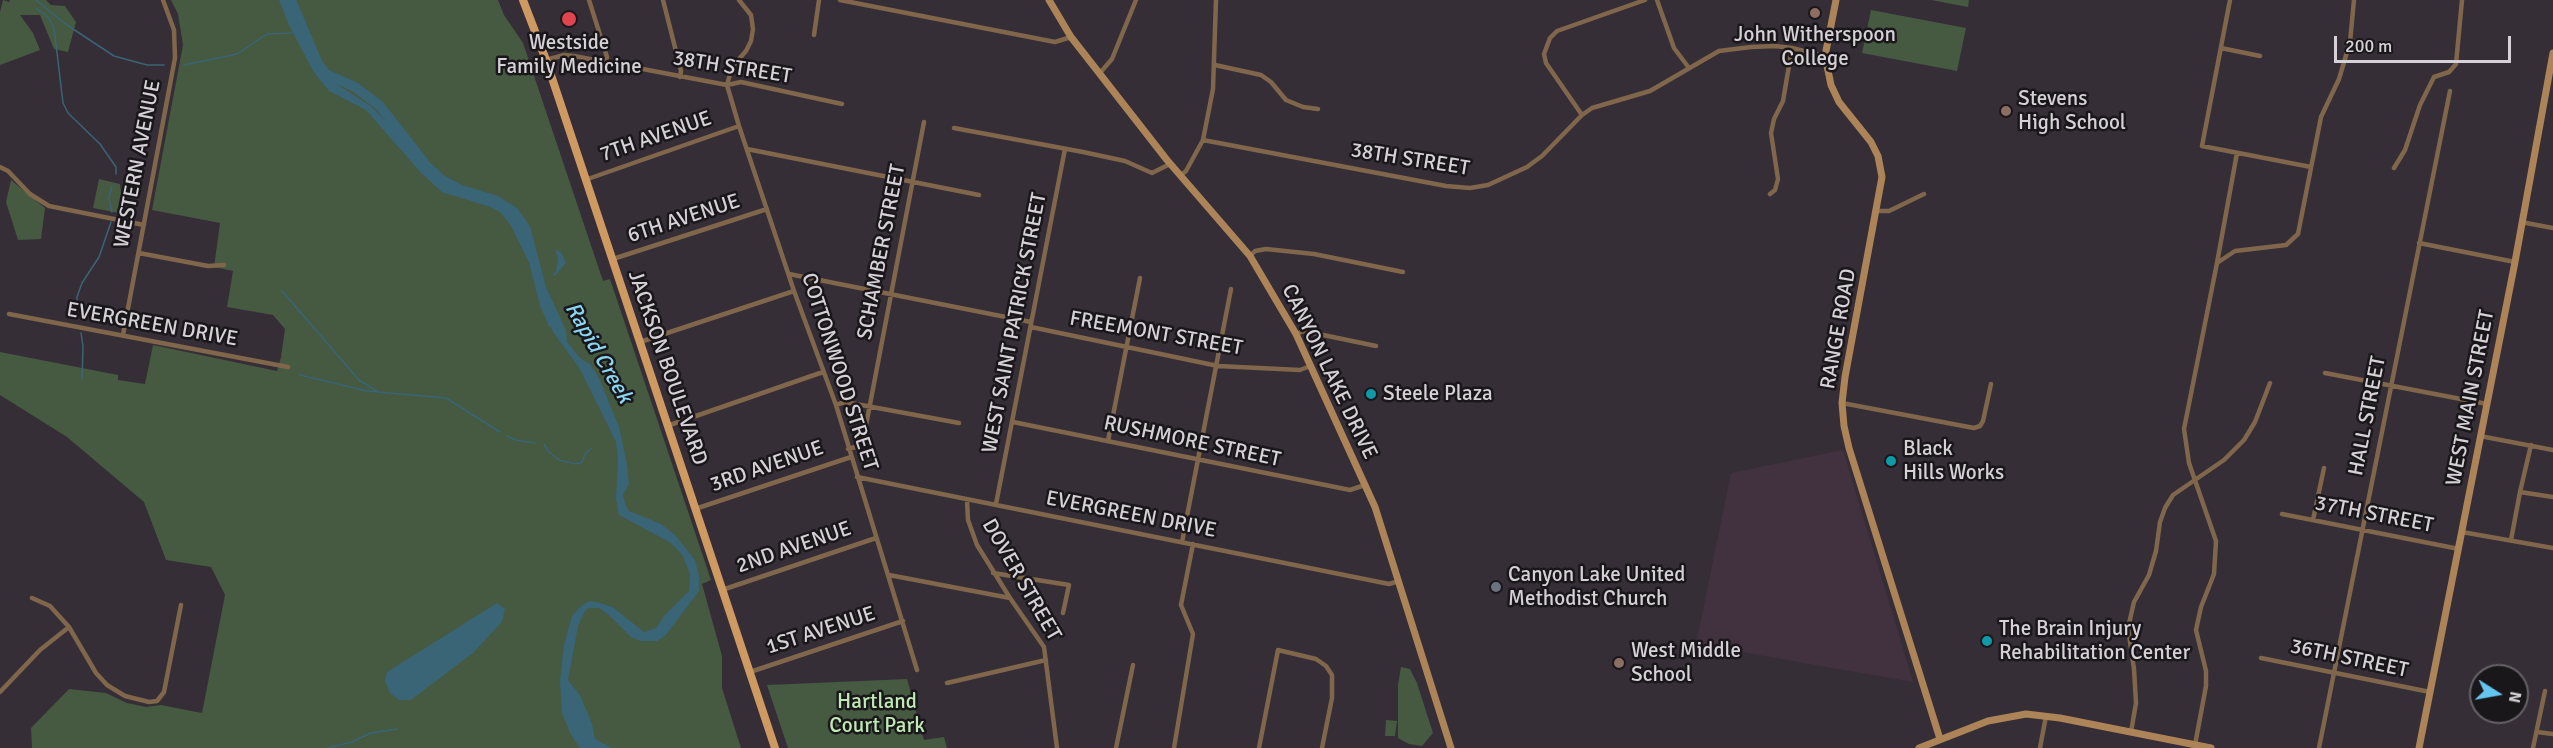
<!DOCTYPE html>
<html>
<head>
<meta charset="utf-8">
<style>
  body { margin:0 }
  #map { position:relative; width:2553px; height:748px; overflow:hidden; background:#352e37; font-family:Signika,sans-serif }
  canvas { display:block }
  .north { position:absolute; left:2469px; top:664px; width:60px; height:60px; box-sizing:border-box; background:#1a171b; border:2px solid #656166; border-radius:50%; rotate:101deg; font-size:16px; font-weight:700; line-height:24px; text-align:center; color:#d6d1d7 }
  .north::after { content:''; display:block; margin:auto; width:21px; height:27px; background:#64c5ee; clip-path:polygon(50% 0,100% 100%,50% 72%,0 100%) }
  .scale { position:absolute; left:2334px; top:36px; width:177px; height:27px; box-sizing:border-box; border:3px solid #d6d1d7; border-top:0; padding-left:8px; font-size:18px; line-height:21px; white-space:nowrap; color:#d6d1d7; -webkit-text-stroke:4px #1a171b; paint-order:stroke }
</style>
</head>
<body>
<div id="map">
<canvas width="2553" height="748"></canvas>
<div class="north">N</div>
<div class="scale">200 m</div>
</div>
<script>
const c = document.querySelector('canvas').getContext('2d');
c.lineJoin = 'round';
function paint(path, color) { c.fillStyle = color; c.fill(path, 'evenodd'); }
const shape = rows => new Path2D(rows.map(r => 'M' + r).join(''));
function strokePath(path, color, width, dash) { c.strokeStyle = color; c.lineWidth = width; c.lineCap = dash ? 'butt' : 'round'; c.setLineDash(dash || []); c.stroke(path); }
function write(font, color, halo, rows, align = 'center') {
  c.font = font + ' Signika,sans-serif'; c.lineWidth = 5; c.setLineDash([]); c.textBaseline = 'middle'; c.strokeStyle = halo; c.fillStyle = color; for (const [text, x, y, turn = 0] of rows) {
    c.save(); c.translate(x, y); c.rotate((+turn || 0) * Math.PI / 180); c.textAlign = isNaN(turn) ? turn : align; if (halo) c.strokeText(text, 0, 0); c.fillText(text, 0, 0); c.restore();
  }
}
paint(shape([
  [1843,450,1913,682,1696,644,1731,473]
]), '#42323f');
paint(shape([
  [3,0,9,2,10,0,46,0,51,5,65,6,76,22,68,52,54,49,40,15,20,15,33,33,40,50,0,65,0,12],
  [171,0,498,0,504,15,523,43,603,281,610,279,711,580,702,584,722,656,722,688,741,748,32,748,31,728,69,689,106,693,127,703,146,707,161,705,202,713,225,595,211,567,166,560,144,502,67,437,0,395,0,352,118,375,118,380,145,384,153,345,277,371,281,357,285,329,273,315,227,307,233,271,214,267,220,223,152,210,183,45,178,14],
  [1931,0,1969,0,1968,7],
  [1871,10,1966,28,1957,71,1862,53],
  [99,179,120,184,124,214,93,208],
  [11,180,45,208,41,239,18,240,6,202],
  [1401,667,1410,669,1417,683,1433,733,1422,746,1409,744,1398,738,1398,685],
  [907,679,924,740,944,737,947,748,788,748,767,685],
  [1386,720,1397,721,1395,736,1385,736]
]), '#465941');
paint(shape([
  [279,0,286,0,324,76,372,107,398,134,445,176,462,185,498,196,517,208,530,226,546,287,566,330,567,342,580,358,590,364,599,378,619,427,627,464,629,484,623,495,625,503,629,511,661,524,675,535,695,560,699,576,699,591,665,636,657,641,640,641,631,637,610,616,599,608,589,608,585,611,578,626,568,680,580,695,592,724,595,739,612,748,580,748,570,733,562,713,560,681,564,645,572,616,581,606,589,601,601,603,614,608,644,632,656,628,664,616,689,591,690,574,683,556,671,543,619,515,616,498,618,459,616,442,580,369,553,332,542,289,510,224,500,212,490,207,442,192,421,173,366,110,329,91,313,71,289,25],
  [555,250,561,252,566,263,555,276,553,274,556,272,558,258],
  [497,603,505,609,502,622,473,653,411,700,399,700,390,693,385,681,387,672]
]), '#396576');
strokePath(shape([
  [36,0,64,23,114,56,147,65,164,65],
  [36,8,48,17,54,28,63,103,68,113,100,144,116,167,116,174],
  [184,65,237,54,267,34,292,33],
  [112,212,109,198,112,186],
  [282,291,359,380,378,392],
  [77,312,77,297,82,283,99,257,111,222],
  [81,333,83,346,82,380],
  [300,375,367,391,446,398,500,432],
  [507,436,516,440,535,443],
  [544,444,549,452,559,460,576,464,582,462,585,454,592,448],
  [328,748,352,742,371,733,397,729]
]), '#396576', 1.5);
strokePath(shape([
  [291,0,318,64,326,74,355,87,379,105,423,161],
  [535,266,545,305,553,323]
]), '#396576', 10);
strokePath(shape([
  [589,0,607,57,606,64],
  [663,0,681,71,680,77],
  [739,0,751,15,753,29,751,41,746,51,732,67,727,85,739,126,794,291,836,405,917,670],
  [840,0,1055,42,1071,37],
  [1657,0,1674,48,1689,68],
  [2230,0,2202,146,2311,167],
  [814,35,819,0],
  [2221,48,2260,56],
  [546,60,564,55,574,56,727,85,741,82,842,104],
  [1215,65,1261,75,1271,82,1286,100,1303,107,1318,109],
  [1099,74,1112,59,1136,0],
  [1582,115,1546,63,1544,54,1550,38,1557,31,1645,0],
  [954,128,1083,152,1125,161,1152,173,1170,164],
  [1203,140,1446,186,1470,188,1488,185,1527,167,1542,156,1582,115,1592,108,1650,91,1719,51,1751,47,1775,46,1792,48,1825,56],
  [747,149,979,195],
  [0,167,8,171,30,194,49,206,144,225],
  [2394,168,2405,150,2420,105,2434,77,2449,72,2456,64,2462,0],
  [1180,176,1186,171,1203,140,1213,89,1216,0],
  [585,180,739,126],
  [1770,194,1775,190,1778,179,1771,133,1774,119,1783,101,1792,48],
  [1877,211,1889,211,1924,194],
  [2521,222,2553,228],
  [2419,243,2515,262],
  [139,253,208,266,224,265],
  [1250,256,1255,251,1266,249,1314,254,1403,272],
  [613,259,767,209],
  [2217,263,2237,153],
  [789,274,1031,322],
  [9,314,288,367],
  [1031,327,1218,366,1300,370,1310,366],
  [1296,334,1304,331,1376,346],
  [123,335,175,58,174,30,163,0],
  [640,342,794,291],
  [2325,373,2487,404],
  [1842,403,1974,428,1980,426,1983,421,1991,384],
  [836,405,845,402,959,423],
  [1013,422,1350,490,1365,485],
  [667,426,823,372],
  [2480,436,2553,450],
  [1108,441,1140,278],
  [848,449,859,446,863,441,924,122],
  [857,477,1389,584,1399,581],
  [2520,492,2531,445],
  [967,500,968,520,977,545,1010,598,1044,647,1057,748],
  [996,504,1065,149],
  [695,509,851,457],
  [2282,514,2459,549],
  [2313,520,2324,468],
  [2462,532,2553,548],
  [2511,540,2520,492,2553,497],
  [1182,542,1231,289],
  [993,573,1069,585,1063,613],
  [889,575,1010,598],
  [722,590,876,538],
  [32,598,50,606,69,627,96,673,107,685,125,696,149,702,157,701,164,692,181,605],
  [2261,658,2430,692],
  [750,672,903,621],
  [947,683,1046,660],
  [0,692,40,650,69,627],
  [2131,732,2136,703,2134,669,2128,628,2134,602,2149,575,2156,551,2160,522,2165,508,2173,495,2224,460,2244,440,2255,422,2270,383],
  [2537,732,2553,734],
  [2195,745,2206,686,2206,671,2196,630,2201,607,2214,574,2216,541,2189,463,2184,429,2217,263,2235,251,2286,245,2298,234,2321,117,2339,79,2350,42,2354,0],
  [1116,748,1133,665],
  [1174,748,1193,634,1181,605,1193,544],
  [1259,748,1278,650,1316,659,1326,666,1332,675,1332,698,1322,748],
  [2040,748,2046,716],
  [2319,748,2450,91],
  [2533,748,2545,691]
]), '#80664b', 4.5);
strokePath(shape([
  [1049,0,1071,37,1167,160,1250,256,1296,334,1375,507,1451,748],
  [1836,0,1825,56,1831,85,1839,102,1871,142,1878,156,1882,177,1845,377,1842,403,1844,426,1849,448,1940,739],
  [1919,748,1988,721,2026,714,2060,718,2211,748],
  [2419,748,2515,262,2553,53]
]), '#ad8458', 7);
strokePath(shape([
  [523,0,546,60,775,748]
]), '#cf9a61', 8);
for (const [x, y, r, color] of [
  [1815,13,6,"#8d6e63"],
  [569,19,8,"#e0444e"],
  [2006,111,6,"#8d6e63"],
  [1371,394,6,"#0f9aa8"],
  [1891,461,6,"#0f9aa8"],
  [1496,587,6,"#6b7280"],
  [1987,641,6,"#0f9aa8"],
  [1619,663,6,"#8d6e63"]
]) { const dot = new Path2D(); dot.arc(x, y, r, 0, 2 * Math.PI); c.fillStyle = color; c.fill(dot); strokePath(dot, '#1a171b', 2); }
write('21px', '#d6d1d7', '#1a171b', [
  ["John Witherspoon",1815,35,"center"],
  ["College",1815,59,"center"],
  ["Westside",569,43,"center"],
  ["Family Medicine",569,67,"center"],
  ["Stevens",2018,99],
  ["High School",2018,123],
  ["Steele Plaza",1383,394],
  ["Black",1903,449],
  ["Hills Works",1903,473],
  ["Canyon Lake United",1508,575],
  ["Methodist Church",1508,599],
  ["The Brain Injury",1999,629],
  ["Rehabilitation Center",1999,653],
  ["West Middle",1631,651],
  ["School",1631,675]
], 'left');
write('21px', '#d6d1d7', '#1a171b', [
  ["38TH STREET",732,68,9],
  ["7TH AVENUE",656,137,-19],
  ["38TH STREET",1410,160,9],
  ["WESTERN AVENUE",138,164,-79],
  ["6TH AVENUE",684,219,-18],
  ["SCHAMBER STREET",882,252,-79],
  ["WEST SAINT PATRICK STREET",1015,323,-79],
  ["EVERGREEN DRIVE",152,325,10],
  ["RANGE ROAD",1839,329,-80],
  ["FREEMONT STREET",1156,334,10],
  ["JACKSON BOULEVARD",667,368,71],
  ["COTTONWOOD STREET",839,372,72],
  ["CANYON LAKE DRIVE",1329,372,64],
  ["WEST MAIN STREET",2471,398,-79],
  ["HALL STREET",2368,416,-79],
  ["RUSHMORE STREET",1192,442,12],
  ["3RD AVENUE",767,467,-19],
  ["EVERGREEN DRIVE",1131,515,11],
  ["37TH STREET",2374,515,11],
  ["2ND AVENUE",794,548,-19],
  ["DOVER STREET",1021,580,60],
  ["1ST AVENUE",821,631,-18],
  ["36TH STREET",2349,659,12]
]);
write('21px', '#bfeab4', '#1a171b', [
  ["Hartland",877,702],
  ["Court Park",877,726]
]);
write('italic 22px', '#8ad6f3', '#1a171b', [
  ["Rapid Creek",598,353,60]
]);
</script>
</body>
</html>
